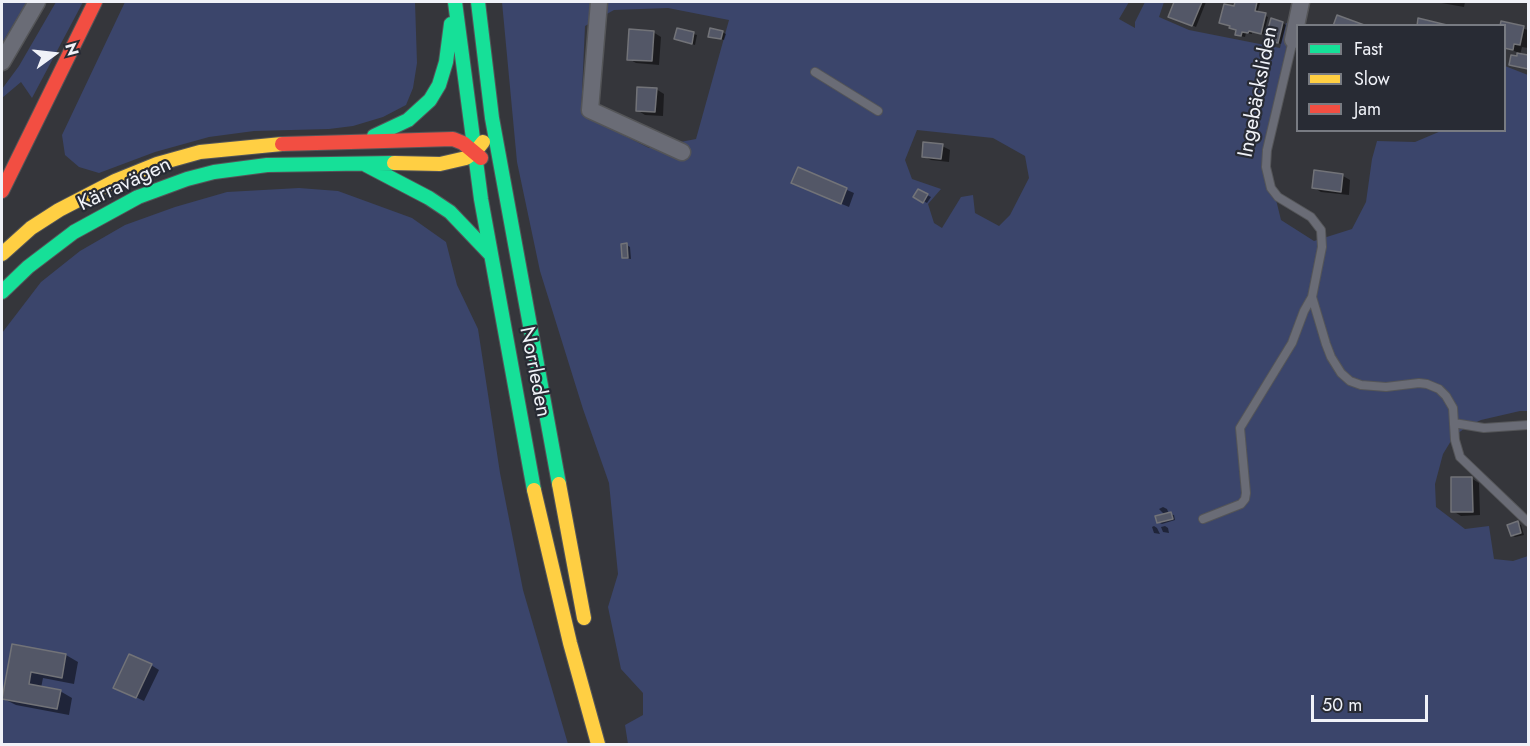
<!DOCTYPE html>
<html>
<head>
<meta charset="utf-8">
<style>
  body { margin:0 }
  #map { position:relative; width:1530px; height:746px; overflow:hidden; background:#35363b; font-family:Jost,sans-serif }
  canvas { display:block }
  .frame { position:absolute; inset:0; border:3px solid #f0f2f8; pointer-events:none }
  .legend { position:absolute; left:1296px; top:24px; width:210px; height:108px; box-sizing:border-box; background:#282b34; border:2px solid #787b82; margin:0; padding:8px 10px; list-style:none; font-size:18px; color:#f0f2f8 }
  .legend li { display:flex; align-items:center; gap:12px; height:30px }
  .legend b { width:30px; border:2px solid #787b82 }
  .north { position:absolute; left:24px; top:24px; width:60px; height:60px; -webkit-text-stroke:4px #282b34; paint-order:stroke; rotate:75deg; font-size:16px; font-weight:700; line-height:24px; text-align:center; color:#f0f2f8 }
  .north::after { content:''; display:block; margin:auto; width:21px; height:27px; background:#f0f2f8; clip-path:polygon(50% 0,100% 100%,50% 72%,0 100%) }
  .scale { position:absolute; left:1311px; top:695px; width:117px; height:27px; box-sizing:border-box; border:3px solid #f0f2f8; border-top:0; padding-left:8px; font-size:18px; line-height:21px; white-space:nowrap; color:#f0f2f8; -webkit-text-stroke:4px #282b34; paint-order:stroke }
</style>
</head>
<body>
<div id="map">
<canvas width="1530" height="746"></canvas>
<div class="frame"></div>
<ul class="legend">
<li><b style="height:8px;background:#16e098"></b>Fast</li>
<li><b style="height:8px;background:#ffcf43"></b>Slow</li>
<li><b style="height:8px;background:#f24e42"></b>Jam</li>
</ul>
<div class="north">N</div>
<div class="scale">50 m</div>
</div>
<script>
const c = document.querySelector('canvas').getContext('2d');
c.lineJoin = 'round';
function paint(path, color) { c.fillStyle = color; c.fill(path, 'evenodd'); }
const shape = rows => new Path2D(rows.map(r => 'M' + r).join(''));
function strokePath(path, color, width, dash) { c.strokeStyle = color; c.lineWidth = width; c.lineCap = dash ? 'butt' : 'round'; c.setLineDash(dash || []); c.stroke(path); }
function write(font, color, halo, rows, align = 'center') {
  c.font = font + ' Jost,sans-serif'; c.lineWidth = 4.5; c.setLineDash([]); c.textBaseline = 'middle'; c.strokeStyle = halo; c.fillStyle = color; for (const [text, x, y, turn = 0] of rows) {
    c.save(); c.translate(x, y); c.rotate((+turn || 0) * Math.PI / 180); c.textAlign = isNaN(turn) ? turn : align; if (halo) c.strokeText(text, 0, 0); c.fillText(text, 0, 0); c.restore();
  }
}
paint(shape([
  [2,2,27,2,2,43],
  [56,2,83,2,32,98,21,82,2,98,2,89,19,66],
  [125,2,415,2,417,63,413,88,406,105,383,117,353,126,329,129,254,131,209,137,155,152,99,173,79,167,65,155,62,135],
  [502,2,1129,2,1119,19,1135,28,1135,22,1145,2,1164,2,1159,17,1189,30,1280,48,1286,23,1290,24,1285,55,1264,151,1281,220,1314,241,1352,229,1366,202,1372,159,1377,141,1415,142,1441,131,1504,130,1505,66,1528,75,1528,411,1520,411,1481,420,1468,426,1454,436,1443,454,1435,484,1436,507,1465,529,1489,526,1494,559,1513,561,1528,556,1528,744,628,744,625,725,643,715,643,693,621,669,608,607,618,574,609,483,583,409,540,271,517,162],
  [668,8,729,20,696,139,649,148,581,114,585,26,614,10],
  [917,130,993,138,1025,156,1029,178,1010,215,999,226,975,213,973,195,961,197,942,228,934,223,928,204,941,189,912,179,905,160],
  [299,188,338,191,412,218,446,242,457,285,478,329,500,473,523,590,568,744,2,744,2,333,41,282,80,251,125,225,175,207,227,192]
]), '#3b456b');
paint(shape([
  [1176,2,1206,2,1196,27,1170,16],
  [1237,2,1260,3,1257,13,1268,17,1264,34,1252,32,1252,34,1246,33,1245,37,1240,36,1237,30,1231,28],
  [1436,2,1465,2,1464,7],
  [1283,23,1286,25,1281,44,1271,41],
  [1502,23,1528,30,1528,48,1522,47,1520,55,1528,56,1528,69,1511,64,1518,58,1519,53,1504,47,1504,26],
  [678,29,697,35,695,45,675,39],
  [653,32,661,37,659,65,636,63,629,59],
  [722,32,726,34,724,40,710,36],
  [656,89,664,94,663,116,645,115,637,110],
  [942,146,950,150,949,162,931,160,923,156],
  [799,169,854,193,849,207,801,187],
  [1343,176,1350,180,1349,195,1321,192,1313,187],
  [919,191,931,197,927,203,915,197],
  [627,245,630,247,631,259,624,258],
  [1471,478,1479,483,1480,515,1461,516,1453,511],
  [1163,507,1167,509,1169,514,1174,515,1175,520,1162,524,1158,522,1165,515,1159,509],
  [1517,523,1521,525,1524,535,1515,537,1512,535],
  [1154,526,1157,528,1160,534,1154,533,1152,527],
  [1165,526,1168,528,1169,533,1163,532,1161,527],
  [13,646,66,655,78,662,74,684,43,678,41,688,60,691,72,698,69,715,16,705,4,699],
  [151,665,159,670,144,701,123,691]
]), '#0007');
const building = shape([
  [1174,2,1202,2,1192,26,1168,17,1174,2],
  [1235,2,1257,2,1255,11,1266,13,1261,34,1249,31,1248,33,1242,32,1241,36,1235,35,1236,30,1229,28,1230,26,1219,23,1224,4,1234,6,1235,2],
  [1337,15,1367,26,1333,26,1337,15],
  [1271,18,1283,22,1278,43,1265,40,1271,18],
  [1418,18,1451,26,1417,26,1418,18],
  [1501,21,1524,26,1520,45,1514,44,1513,50,1504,48,1504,26,1500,26,1501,21],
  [677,28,694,32,692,44,674,39,677,28],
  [710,28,723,31,721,39,708,37,710,28],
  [629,29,654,31,652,61,627,60,629,29],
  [1517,53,1528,55,1528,69,1509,65,1511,55,1517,56,1517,53],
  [637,87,657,88,655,112,636,111,637,87],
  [923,142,943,144,941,159,922,157,923,142],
  [798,167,847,188,841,204,791,183,798,167],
  [1314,170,1343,174,1341,192,1312,188,1314,170],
  [918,189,928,194,923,203,913,197,918,189],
  [627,243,628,258,622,258,621,244,627,243],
  [1451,477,1472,477,1473,512,1451,512,1451,477],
  [1171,512,1173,519,1157,523,1155,516,1171,512],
  [1518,521,1521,533,1511,536,1507,525,1518,521],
  [12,644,66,654,62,678,31,672,29,684,61,690,57,709,2,699,12,644],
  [129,654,152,664,136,698,113,688,129,654]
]);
paint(building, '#535767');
strokePath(building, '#727378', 1.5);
const lane = shape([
  [1293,40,1267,150,1266,167,1271,188,1278,197,1311,217,1321,230,1322,247,1312,297,1326,344,1331,357,1341,373,1350,381,1361,385,1386,387,1419,383,1427,384,1439,389,1446,396,1453,408,1455,440,1460,457,1528,522],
  [815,72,878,111],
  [1454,423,1484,428,1528,425],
  [1203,519,1241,504,1245,499,1246,493,1240,428,1292,343,1304,311,1312,297]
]);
const street = shape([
  [599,2,590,110,682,152],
  [1293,40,1301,2],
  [2,62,37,2]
]);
const fast = shape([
  [455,2,481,199,534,490],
  [478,2,492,118,559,484],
  [374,136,408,120,430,100,439,85,446,62,451,24],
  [366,165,429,198,450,212,491,255],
  [2,292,28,267,74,232,138,197,187,179,214,172,267,165,394,163]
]);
const slow = shape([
  [394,163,440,164,466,158,475,152,483,142],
  [2,254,31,228,59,210,115,181,157,164,200,152,282,144],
  [559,484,584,618],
  [534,490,570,643,598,744]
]);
const jam = shape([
  [282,144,453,139,463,143,481,158],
  [2,191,95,2]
]);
strokePath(lane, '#545558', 10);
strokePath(street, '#545558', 19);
strokePath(fast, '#545558', 16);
strokePath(slow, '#545558', 16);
strokePath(jam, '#545558', 16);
strokePath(lane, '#6a6c76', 8);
strokePath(street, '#6a6c76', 16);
strokePath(fast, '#16e098', 14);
strokePath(slow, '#ffcf43', 14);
strokePath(jam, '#f24e42', 14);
write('21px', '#f0f2f8', '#282b34', [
  ["Ingebäcksliden",1259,92,-79],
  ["Kärravägen",125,185,-25],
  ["Norrleden",534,372,79]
]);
</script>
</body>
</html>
